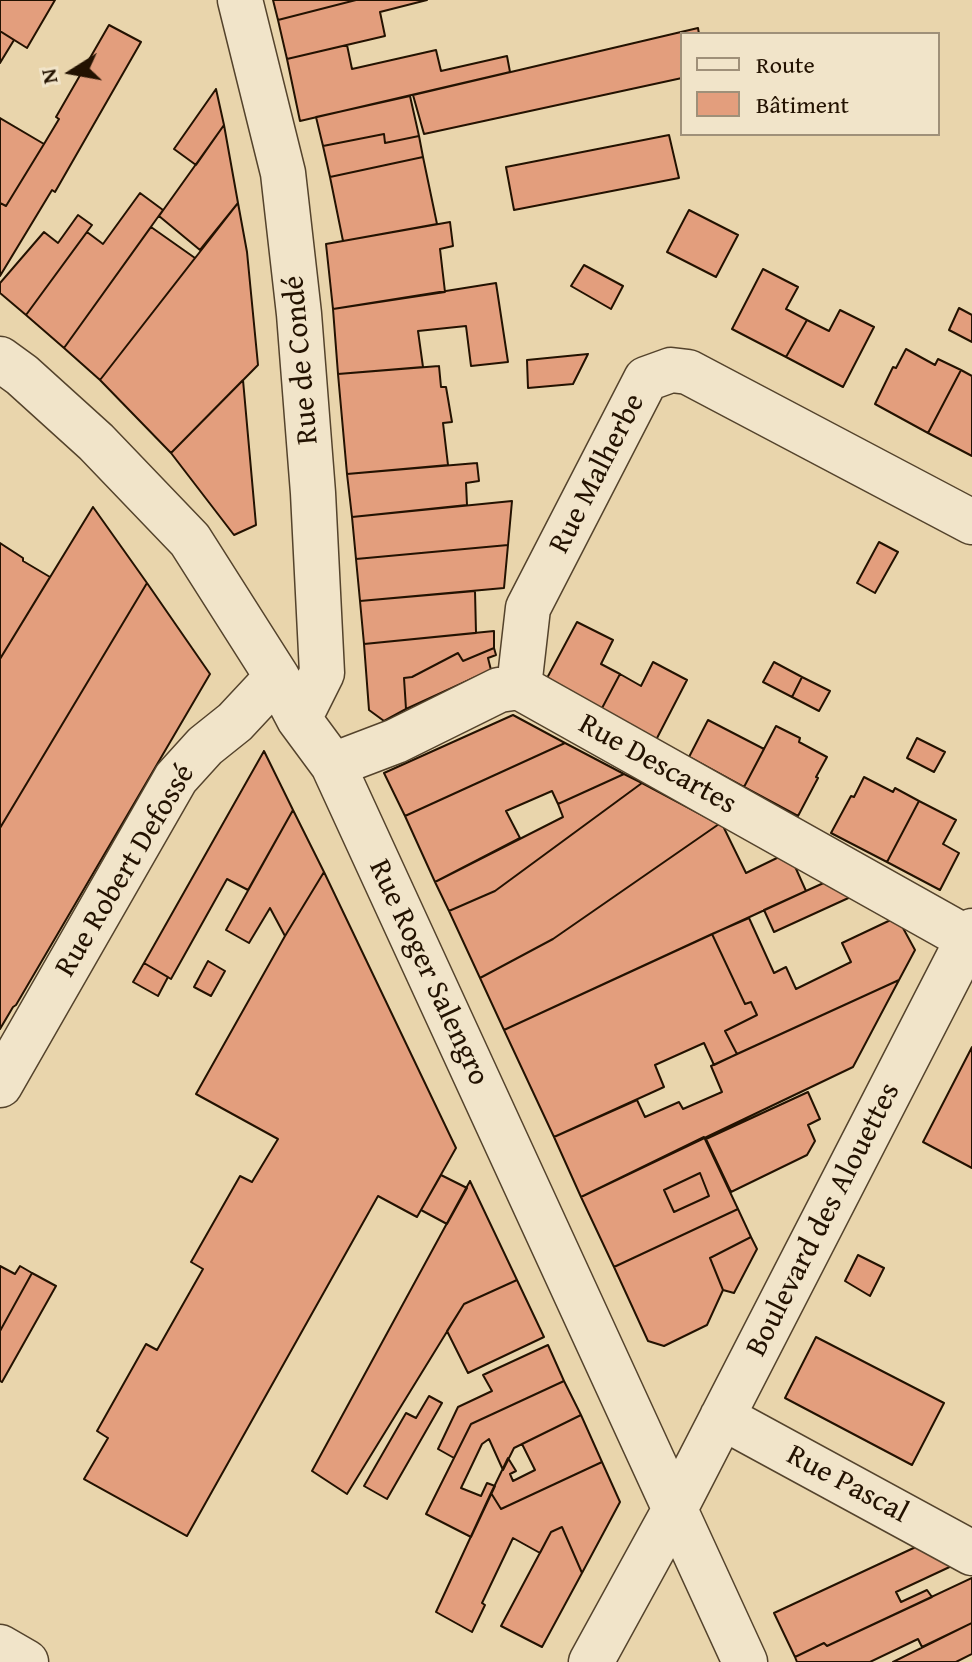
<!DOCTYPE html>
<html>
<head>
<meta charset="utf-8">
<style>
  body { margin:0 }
  #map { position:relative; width:972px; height:1662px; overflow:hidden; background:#e9d5ac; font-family:"Gentium Book Plus",serif }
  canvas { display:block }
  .legend { position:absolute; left:680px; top:32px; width:260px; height:104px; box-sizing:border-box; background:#f1e4c9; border:2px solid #9f9079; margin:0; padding:10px 14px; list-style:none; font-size:24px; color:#231201 }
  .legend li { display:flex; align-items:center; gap:16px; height:40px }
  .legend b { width:40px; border:2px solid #9f9079 }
  .north { position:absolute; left:32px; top:32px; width:80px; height:80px; -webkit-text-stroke:6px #f1e4c9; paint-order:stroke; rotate:259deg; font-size:22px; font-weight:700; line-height:32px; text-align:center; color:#231201 }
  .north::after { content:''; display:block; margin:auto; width:28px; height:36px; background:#231201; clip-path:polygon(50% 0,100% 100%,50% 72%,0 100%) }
</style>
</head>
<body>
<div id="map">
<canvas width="972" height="1662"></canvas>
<ul class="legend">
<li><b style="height:10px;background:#f1e4c9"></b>Route</li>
<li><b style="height:22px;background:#e39e7d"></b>Bâtiment</li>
</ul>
<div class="north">N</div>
</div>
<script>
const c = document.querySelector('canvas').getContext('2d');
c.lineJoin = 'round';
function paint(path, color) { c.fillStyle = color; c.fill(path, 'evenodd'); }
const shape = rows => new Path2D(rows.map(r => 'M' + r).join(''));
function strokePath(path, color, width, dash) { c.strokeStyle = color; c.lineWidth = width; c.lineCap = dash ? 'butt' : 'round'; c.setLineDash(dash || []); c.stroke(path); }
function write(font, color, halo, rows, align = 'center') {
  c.font = font + ' "Gentium Book Plus",serif'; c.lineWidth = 6; c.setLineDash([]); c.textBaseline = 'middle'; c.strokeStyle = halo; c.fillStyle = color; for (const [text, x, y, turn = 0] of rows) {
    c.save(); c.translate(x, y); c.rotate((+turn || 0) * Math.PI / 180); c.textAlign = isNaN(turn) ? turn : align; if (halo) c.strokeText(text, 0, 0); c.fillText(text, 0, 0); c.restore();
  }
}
const building = shape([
  [0,0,55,0,27,48,0,31,0,0],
  [273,0,356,0,278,20,273,0],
  [356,0,427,0,380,12,385,36,287,59,278,20,356,0],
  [109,25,141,42,55,192,52,190,0,276,0,203,6,206,44,144,59,119,56,117,109,25],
  [698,28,699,34,682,34,682,78,424,134,413,95,698,28],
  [0,31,14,40,0,63,0,31],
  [347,45,352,69,436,50,441,71,507,56,510,72,300,121,287,59,347,45],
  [216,89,224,125,196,165,174,149,216,89],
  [410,96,419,136,385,143,384,134,323,146,316,117,410,96],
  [0,118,44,144,6,206,0,203,0,118],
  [224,125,238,203,200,250,159,216,224,125],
  [384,134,385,143,419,136,423,157,330,177,323,146,384,134],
  [669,135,679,178,514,210,506,167,669,135],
  [423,157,437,224,343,241,330,177,423,157],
  [140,193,163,210,64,348,26,315,87,232,103,244,140,193],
  [238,203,247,252,258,365,171,453,100,380,238,203],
  [689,210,738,235,716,277,667,252,689,210],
  [78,215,92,225,26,315,0,293,0,283,44,232,58,243,78,215],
  [450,222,453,246,440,249,445,292,333,309,326,244,450,222],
  [151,227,195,258,100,380,64,348,151,227],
  [584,265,623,286,611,309,571,286,584,265],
  [763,269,798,287,786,309,807,320,786,357,732,329,763,269],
  [496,283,508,362,471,366,466,326,418,331,423,367,338,374,333,309,496,283],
  [959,308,972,315,972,342,949,330,959,308],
  [840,310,874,327,843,387,786,357,807,320,829,331,840,310],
  [906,349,935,365,938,359,961,370,928,433,875,404,893,367,896,368,906,349],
  [588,354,573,384,528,388,527,360,588,354],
  [439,366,441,387,446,387,452,422,443,423,448,465,347,474,338,374,439,366],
  [961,370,972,376,972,456,928,433,961,370],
  [243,380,256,525,234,535,171,453,243,380],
  [477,463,479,481,466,483,467,505,352,517,347,474,477,463],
  [512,501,508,545,356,559,352,517,512,501],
  [93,507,147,583,0,828,0,659,93,507],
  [879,542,898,552,875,593,857,583,879,542],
  [0,543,23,558,23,561,50,577,0,659,0,543],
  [508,545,504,588,360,601,356,559,508,545],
  [147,583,210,674,16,1005,13,1007,0,1029,0,828,147,583],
  [475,591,476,633,364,644,360,601,475,591],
  [577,622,613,640,601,664,620,674,601,710,546,680,577,622],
  [494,631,494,648,463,661,458,653,412,677,404,678,406,709,384,721,369,710,364,644,494,631],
  [494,648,496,655,488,658,491,670,406,709,404,678,412,677,458,653,463,661,494,648],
  [653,662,687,680,656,740,601,710,620,674,641,686,653,662],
  [774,662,802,677,792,697,763,682,774,662],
  [802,677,830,691,819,711,792,697,802,677],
  [513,715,565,743,405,816,384,773,513,715],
  [708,720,764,749,744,787,689,757,708,720],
  [776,726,800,738,799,742,827,757,816,777,818,778,798,816,744,787,776,726],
  [917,738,945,752,934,772,907,758,917,738],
  [565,743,624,774,558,804,552,791,506,811,520,838,435,882,405,816,565,743],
  [264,751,293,810,248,890,227,879,171,979,144,963,264,751],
  [624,774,642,783,495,891,449,911,435,882,563,817,558,804,624,774],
  [864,777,893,792,895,788,919,801,887,862,831,833,851,796,854,797,864,777],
  [642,783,719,824,553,939,480,978,449,911,495,891,642,783],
  [919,801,956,820,943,844,959,853,940,890,887,862,919,801],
  [293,810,324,872,285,936,270,908,249,943,226,930,293,810],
  [719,824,723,826,746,873,781,856,793,862,806,891,504,1030,480,978,553,939,719,824],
  [324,872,456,1148,417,1217,378,1196,187,1536,84,1479,108,1438,97,1431,146,1344,157,1350,203,1269,191,1262,240,1176,252,1182,278,1139,196,1094,285,936,324,872],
  [828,881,855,895,774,932,764,910,828,881],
  [897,917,915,950,899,980,737,1054,725,1031,757,1015,751,1002,745,1004,712,934,749,918,774,973,786,967,796,989,851,962,842,943,897,917],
  [712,934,745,1004,751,1002,757,1015,725,1031,737,1054,714,1065,704,1043,655,1065,664,1087,554,1137,504,1030,712,934],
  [208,961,225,971,211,996,194,987,208,961],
  [144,963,168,977,158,996,133,982,144,963],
  [899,980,853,1067,581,1197,554,1137,637,1100,645,1117,679,1102,683,1109,722,1092,711,1066,899,980],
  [972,1047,972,1168,923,1142,972,1047],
  [808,1092,820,1119,808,1125,815,1141,807,1155,731,1192,706,1139,808,1092],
  [704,1137,738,1209,614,1267,581,1197,704,1137],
  [700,1173,709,1196,674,1212,664,1190,700,1173],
  [700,1173,709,1196,674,1212,664,1190,700,1173],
  [441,1175,467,1188,447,1224,421,1210,441,1175],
  [470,1181,517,1280,464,1304,347,1494,312,1471,470,1181],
  [738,1209,751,1237,710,1258,723,1290,707,1325,664,1346,648,1341,614,1267,738,1209],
  [751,1237,757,1249,734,1293,723,1290,710,1258,751,1237],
  [858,1255,884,1268,870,1296,845,1281,858,1255],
  [0,1266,15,1274,20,1266,32,1273,0,1331,0,1266],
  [32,1273,56,1286,2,1382,0,1381,0,1331,32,1273],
  [517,1280,544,1337,468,1373,447,1331,464,1304,517,1280],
  [816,1337,944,1403,912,1465,785,1398,816,1337],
  [548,1345,564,1381,471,1424,454,1458,438,1449,458,1407,492,1391,483,1375,548,1345],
  [564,1381,581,1415,514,1448,503,1470,489,1439,482,1444,461,1488,481,1496,487,1483,495,1486,471,1537,426,1514,471,1424,564,1381],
  [429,1396,442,1403,387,1499,364,1486,406,1413,416,1418,429,1396],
  [581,1415,602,1462,501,1509,491,1493,508,1458,516,1471,510,1474,513,1481,535,1470,522,1444,581,1415],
  [602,1462,620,1502,582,1573,562,1527,551,1532,540,1553,513,1538,482,1603,485,1605,472,1632,436,1612,491,1493,501,1509,602,1462],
  [562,1527,582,1573,542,1647,501,1626,551,1532,562,1527],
  [920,1545,956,1564,896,1592,901,1602,927,1590,932,1597,827,1646,824,1643,795,1657,774,1613,920,1545],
  [972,1578,972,1623,922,1647,918,1639,870,1662,797,1662,795,1657,824,1643,827,1646,972,1578],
  [972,1623,972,1654,956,1662,893,1662,972,1623]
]);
paint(building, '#e39e7d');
strokePath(building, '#231201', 2);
const minor = shape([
  [240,0,283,173,299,314,313,493,322,673,299,719],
  [0,359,22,375,96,442,190,540,277,677,299,719,333,765,745,1662],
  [519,687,528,608,646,379,671,370,688,372,972,522],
  [333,765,396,741,499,690,519,687,972,941],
  [0,1085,176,778,205,746,235,722,277,677],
  [722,1417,972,1553],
  [0,1647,26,1662],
  [591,1662,675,1509,972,931]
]);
strokePath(minor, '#54432c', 47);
strokePath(minor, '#f1e4c9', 44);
write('30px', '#231201', '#f1e4c9', [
  ["Rue de Condé",302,360,-95],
  ["Rue Malherbe",598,474,-63],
  ["Rue Descartes",657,765,29],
  ["Rue Robert Defossé",126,871,-59],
  ["Rue Roger Salengro",428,973,65],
  ["Boulevard des Alouettes",824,1220,-63],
  ["Rue Pascal",847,1485,28]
]);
</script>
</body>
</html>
